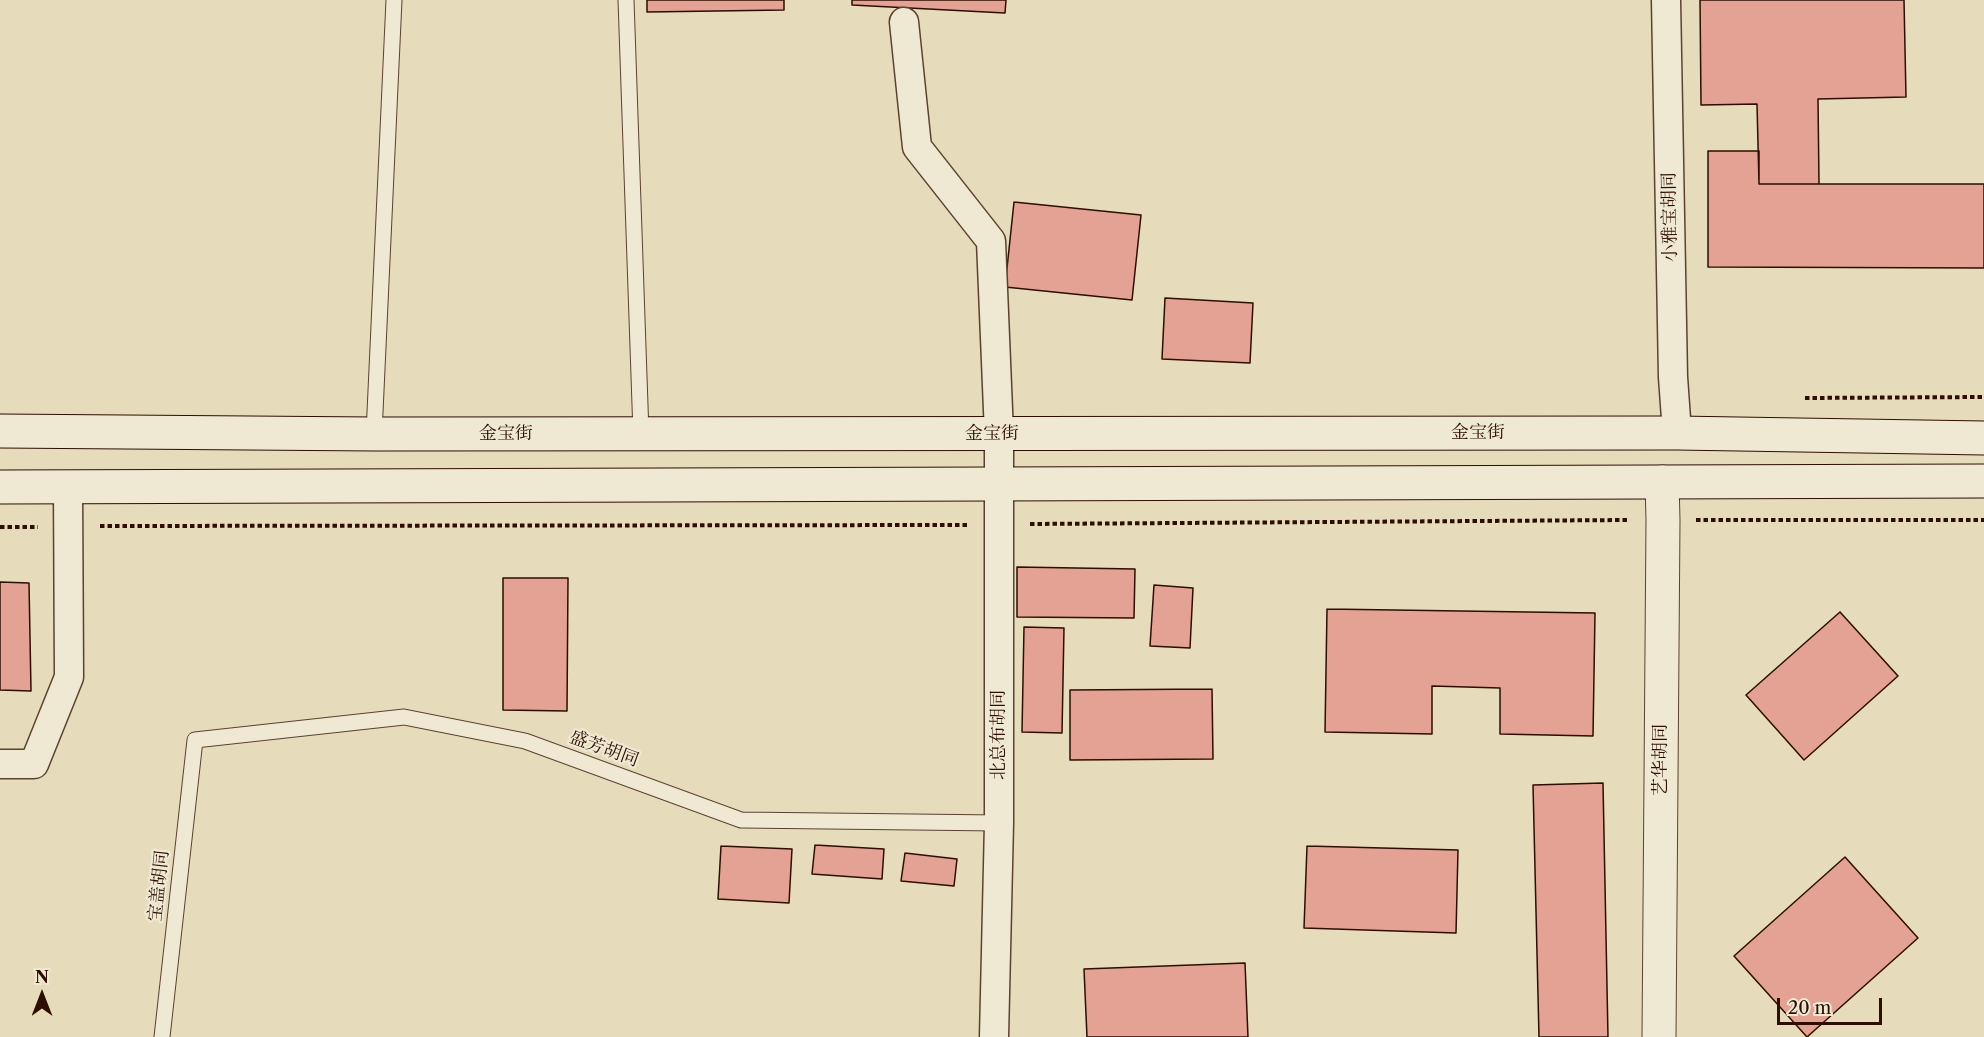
<!DOCTYPE html>
<html>
<head>
<meta charset="utf-8">
<style>
  body { margin:0 }
  #map { position:relative; width:1984px; height:1037px; overflow:hidden; background:#e6dcbb; font-family:"Libre Caslon Text",serif }
  canvas { display:block }
  .north { position:absolute; left:12px; top:965px; width:60px; height:60px; -webkit-text-stroke:4px #efe8d3; paint-order:stroke; rotate:0deg; font-size:16px; font-weight:700; line-height:24px; text-align:center; color:#2d0e00 }
  .north::after { content:''; display:block; margin:auto; width:21px; height:27px; background:#2d0e00; clip-path:polygon(50% 0,100% 100%,50% 72%,0 100%) }
  .scale { position:absolute; left:1777px; top:998px; width:105px; height:27px; box-sizing:border-box; border:3px solid #2d0e00; border-top:0; padding-left:8px; font-size:18px; line-height:21px; white-space:nowrap; color:#2d0e00; -webkit-text-stroke:4px #efe8d3; paint-order:stroke }
</style>
</head>
<body>
<div id="map">
<canvas width="1984" height="1037"></canvas>
<div class="north">N</div>
<div class="scale">20 m</div>
</div>
<script>
const c = document.querySelector('canvas').getContext('2d');
c.lineJoin = 'round';
function paint(path, color) { c.fillStyle = color; c.fill(path, 'evenodd'); }
const shape = rows => new Path2D(rows.map(r => 'M' + r).join(''));
function strokePath(path, color, width, dash) { c.strokeStyle = color; c.lineWidth = width; c.lineCap = dash ? 'butt' : 'round'; c.setLineDash(dash || []); c.stroke(path); }
function write(font, color, halo, rows, align = 'center') {
  c.font = font + ' "Libre Caslon Text","Noto Serif SC",serif'; c.lineWidth = 4.5; c.setLineDash([]); c.textBaseline = 'middle'; c.strokeStyle = halo; c.fillStyle = color; for (const [text, x, y, turn = 0] of rows) {
    c.save(); c.translate(x, y); c.rotate((+turn || 0) * Math.PI / 180); c.textAlign = isNaN(turn) ? turn : align; if (halo) c.strokeText(text, 0, 0); c.fillText(text, 0, 0); c.restore();
  }
}
const building = shape([
  [647,0,784,0,784,10,647,12,647,0],
  [852,0,1006,0,1005,13,852,5,852,0],
  [1700,0,1904,0,1906,97,1818,99,1819,184,1759,184,1757,104,1701,105,1700,0],
  [1708,151,1759,151,1759,184,1984,184,1984,268,1708,267,1708,151],
  [1014,202,1141,215,1132,300,1005,287,1014,202],
  [1165,298,1253,303,1250,363,1162,359,1165,298],
  [1017,567,1135,569,1134,618,1017,617,1017,567],
  [503,578,568,578,567,711,503,710,503,578],
  [0,582,29,583,31,691,0,690,0,582],
  [1154,585,1193,588,1190,648,1150,646,1154,585],
  [1327,609,1595,613,1593,736,1500,734,1500,688,1432,686,1432,734,1325,732,1327,609],
  [1840,612,1898,676,1804,760,1746,695,1840,612],
  [1024,627,1064,628,1062,733,1022,732,1024,627],
  [1212,689,1213,759,1070,760,1070,690,1212,689],
  [1603,783,1608,1037,1539,1037,1533,785,1603,783],
  [815,845,884,849,882,879,812,874,815,845],
  [721,846,792,849,789,903,718,899,721,846],
  [1307,846,1458,850,1456,933,1304,928,1307,846],
  [905,853,957,859,954,886,901,881,905,853],
  [1845,857,1918,938,1807,1037,1734,956,1845,857],
  [1245,963,1248,1037,1087,1037,1084,969,1245,963]
]);
paint(building, '#e3a294');
strokePath(building, '#2d0e00', 1.5);
const service = shape([
  [626,0,641,434],
  [374,434,394,0],
  [162,1037,195,740,404,717,525,741,741,820,999,823]
]);
const minor = shape([
  [1666,0,1673,377,1677,433],
  [904,22,917,147,991,241,999,434,999,823,994,1037],
  [0,764,34,764,69,677,68,487]
]);
const tertiary = shape([
  [1659,1037,1663,520,1662,482]
]);
const secondary = shape([
  [0,431,374,434,1677,433,1984,438],
  [0,487,1984,481]
]);
strokePath(service, '#5b422f', 17);
strokePath(minor, '#5b422f', 31);
strokePath(tertiary, '#5b422f', 35);
strokePath(secondary, '#2d0e00', 35);
strokePath(shape([
  [1805,398,1984,397],
  [1696,520,1984,520],
  [1030,524,1628,520],
  [100,526,968,525],
  [0,527,38,527]
]), '#2d0e00', 4, [4.5, 3]);
strokePath(service, '#efe8d3', 15);
strokePath(minor, '#efe8d3', 28);
strokePath(tertiary, '#efe8d3', 33);
strokePath(secondary, '#efe8d3', 33);
write('18px', '#2d0e00', '#efe8d3', [
  ["小雅宝胡同",1670,217,-91],
  ["金宝街",1478,433],
  ["金宝街",506,434],
  ["金宝街",992,434],
  ["北总布胡同",999,735,-90],
  ["盛芳胡同",604,749,20],
  ["艺华胡同",1661,760,-90],
  ["宝盖胡同",159,886,-84]
]);
</script>
</body>
</html>
